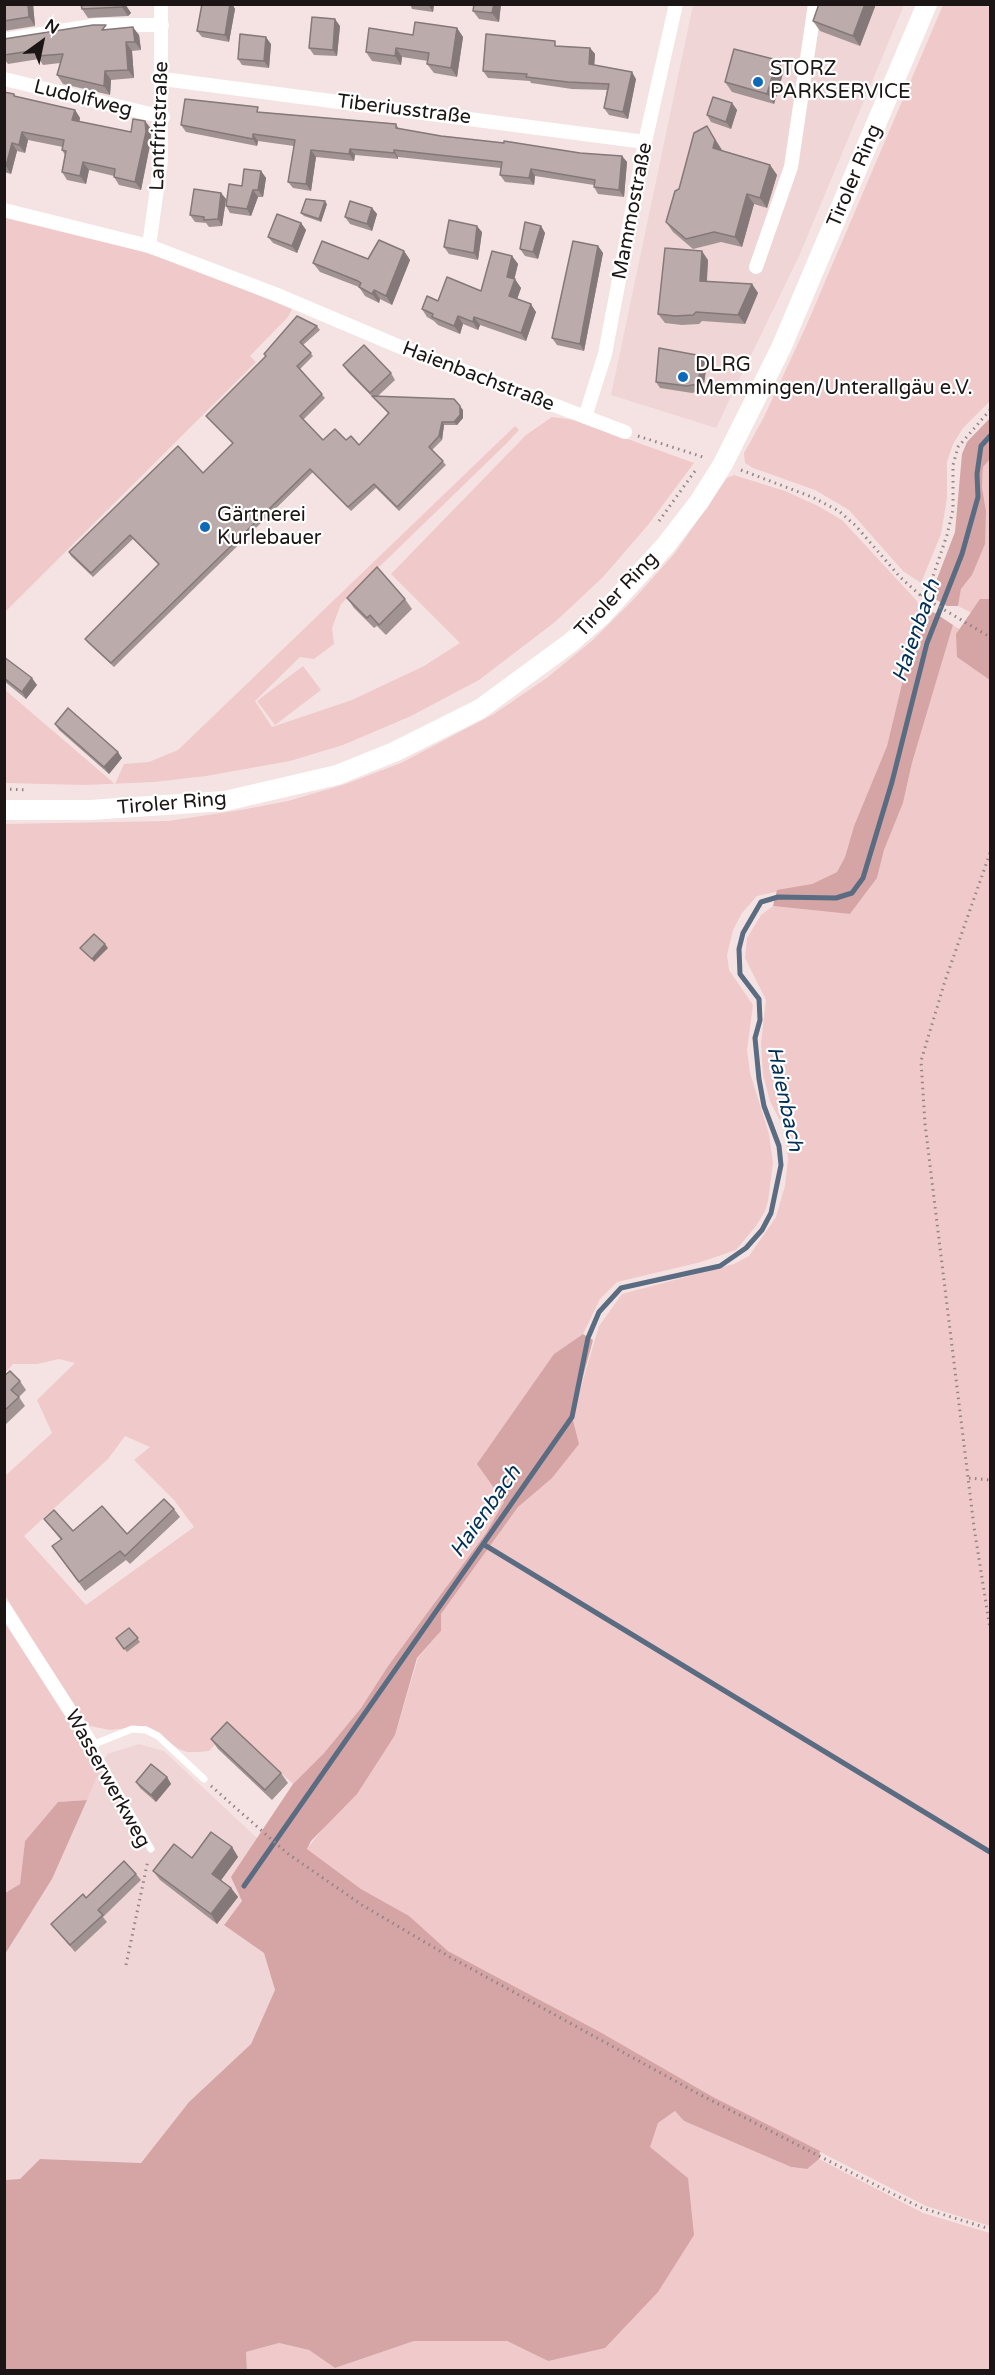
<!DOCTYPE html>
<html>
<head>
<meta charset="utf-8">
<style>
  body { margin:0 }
  #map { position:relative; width:995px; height:2375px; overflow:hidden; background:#f5e3e3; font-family:"Varela Round",sans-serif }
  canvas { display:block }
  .frame { position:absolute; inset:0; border:6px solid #1b1515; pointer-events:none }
  .north { position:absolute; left:12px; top:12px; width:60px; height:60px; -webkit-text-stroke:4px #fff; paint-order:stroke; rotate:33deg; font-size:16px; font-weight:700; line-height:24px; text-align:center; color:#1b1515 }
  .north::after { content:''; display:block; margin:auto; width:21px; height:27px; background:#1b1515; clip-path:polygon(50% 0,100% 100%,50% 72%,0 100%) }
</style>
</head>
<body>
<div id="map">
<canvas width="995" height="2375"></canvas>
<div class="frame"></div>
<div class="north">N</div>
</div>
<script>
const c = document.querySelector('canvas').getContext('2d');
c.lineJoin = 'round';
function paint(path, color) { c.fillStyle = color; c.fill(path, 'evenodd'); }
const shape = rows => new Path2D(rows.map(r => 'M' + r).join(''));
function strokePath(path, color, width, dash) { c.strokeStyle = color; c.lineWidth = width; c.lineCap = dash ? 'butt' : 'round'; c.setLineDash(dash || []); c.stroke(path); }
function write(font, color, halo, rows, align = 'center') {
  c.font = font + ' "Varela Round",sans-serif'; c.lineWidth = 4.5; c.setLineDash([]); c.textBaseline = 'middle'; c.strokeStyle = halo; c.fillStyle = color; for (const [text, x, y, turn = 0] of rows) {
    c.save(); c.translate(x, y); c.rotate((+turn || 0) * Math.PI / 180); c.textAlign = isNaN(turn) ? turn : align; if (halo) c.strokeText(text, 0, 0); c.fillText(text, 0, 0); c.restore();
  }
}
paint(shape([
  [693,5,904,5,800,254,716,428,611,395],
  [139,1744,164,1751,257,1838,232,1877,243,1901,224,1924,264,1953,275,1990,251,2044,189,2102,141,2163,40,2159,20,2179,5,2180,4,1954,52,1879,107,1754]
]), '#f0d5d6');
paint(shape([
  [943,5,990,5,990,401,963,428,953,444,947,462,947,498,941,534,921,583,903,571,849,510,815,490,753,468,745,463,744,453,764,417,807,324],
  [5,218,140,251,186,266,292,309,288,317,250,356,256,362,5,612],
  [552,417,575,420,694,463,648,525,603,577,555,622,479,680,411,716,343,745,290,761,206,776,154,782,85,785,5,783,4,689,115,784,124,764,149,762,178,750,515,426,519,430,507,443,341,604,332,628,334,644,314,659,300,657,255,701,272,727,352,700,424,666,460,643,391,574,526,435],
  [990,459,990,622,958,606,961,589,972,575,984,544,986,511,982,487,983,467],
  [734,475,785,491,818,506,842,520,917,601,920,609,887,746,854,826,845,857,837,872,812,884,757,896,742,913,733,930,727,955,729,970,753,1005,747,1050,750,1073,769,1134,773,1163,768,1201,765,1211,756,1226,736,1250,701,1262,617,1282,600,1299,583,1334,554,1354,505,1502,486,1533,388,1666,361,1708,324,1753,293,1784,232,1727,209,1751,199,1752,187,1752,179,1749,146,1726,110,1730,90,1726,82,1721,5,1595,5,1476,52,1433,37,1400,75,1363,59,1359,37,1364,13,1364,5,1373,5,824,168,821,241,810,288,801,346,784,401,763,494,714,548,677,593,640,633,600,675,553,727,478],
  [125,1436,150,1447,134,1460,174,1500,194,1527,86,1605,24,1536,108,1459],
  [953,625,990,649,990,2226,926,2206,712,2097,600,2032,448,1951,409,1917,361,1889,307,1849,395,1735,418,1658,441,1631,441,1614,518,1507,530,1495,572,1417,599,1326,622,1294,734,1264,749,1256,776,1217,785,1186,788,1159,785,1131,770,1101,763,1075,761,1043,766,1000,745,958,747,938,761,915,773,906,850,914,877,878,884,850,903,803,912,763],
  [303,666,321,690,275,725,257,701],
  [4,1618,100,1770,87,1800,58,1802,25,1841,20,1884,5,1893],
  [675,2111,684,2121,791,2167,807,2169,819,2159,923,2213,990,2233,990,2370,247,2370,246,2352,279,2343,309,2350,335,2368,414,2341,507,2341,548,2361,688,2178,649,2147,658,2123]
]), '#f0c9ca');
paint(shape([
  [990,418,990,459,983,467,982,487,986,511,985,544,972,575,961,589,958,606,947,606,935,599,932,592,955,532,962,454,967,442],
  [980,599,990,599,990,680,957,657,956,634],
  [920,609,935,613,953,625,912,763,903,803,884,850,877,878,850,914,773,906,777,890,812,884,837,872,845,857,854,826,887,746],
  [583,1334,593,1340,572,1417,579,1444,552,1478,518,1507,441,1614,441,1631,417,1658,395,1735,357,1794,311,1841,307,1849,361,1889,409,1916,448,1951,600,2032,713,2097,820,2151,819,2159,807,2169,791,2167,684,2121,675,2111,658,2123,650,2147,688,2178,694,2235,658,2292,605,2348,548,2361,507,2341,414,2341,335,2368,309,2350,279,2343,246,2352,247,2370,5,2370,5,2180,20,2179,40,2159,141,2163,189,2102,251,2044,275,1990,264,1953,224,1925,242,1901,231,1877,293,1784,324,1753,361,1708,388,1666,486,1533,504,1502,477,1464,554,1354],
  [87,1800,52,1879,5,1954,5,1893,20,1884,25,1841,58,1802]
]), '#d5a4a5');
strokePath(shape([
  [483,1544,990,1852],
  [244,1886,572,1417,588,1338,599,1312,621,1288,720,1266,746,1248,762,1230,771,1213,781,1165,779,1146,764,1106,759,1079,755,1038,760,1020,759,999,740,974,739,949,743,933,761,902,778,897,836,898,852,893,863,878,892,782,927,643,962,554,978,497,977,474,981,446,990,436]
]), '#596c82', 5);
strokePath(shape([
  [638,436,706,458],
  [741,470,812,497,839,511,856,526,900,577,921,596,990,637],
  [659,521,695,471],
  [921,596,931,582,947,535,953,510,953,465,958,447,990,410],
  [4,789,27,790],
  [990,853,945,981,921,1061,925,1124,974,1527,990,1629],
  [969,1478,990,1480],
  [211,1786,287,1853,362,1905,450,1957,697,2093,893,2194,922,2208,990,2229],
  [126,1965,148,1860]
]), '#928585', 3, [1.5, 4.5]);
strokePath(shape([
  [151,1849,92,1745,132,1729,146,1730,158,1736,204,1779]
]), '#fff', 7);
strokePath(shape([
  [4,40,98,25,162,25],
  [4,79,163,117],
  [163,79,645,142],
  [4,210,149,246,275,294,398,346,625,432],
  [149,246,161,160,161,4],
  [756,267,791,167,815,4],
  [585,417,605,354,645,142,676,4],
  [4,1608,92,1745]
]), '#fff', 14);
strokePath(shape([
  [4,810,90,810,225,801,337,775,394,752,480,709,570,643,601,616,665,546,699,502,723,464,781,348,927,4]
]), '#fff', 20);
paint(shape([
  [4,4,33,4,35,26,4,31],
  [81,4,125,4,131,13,128,16,88,18,82,9],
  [202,4,232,4,235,9,229,42,202,37,197,31],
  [410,4,434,4,433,12,412,9],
  [474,4,501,4,499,22,479,19,473,11],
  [876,4,860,46,820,31,813,21],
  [340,26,337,56,314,55,309,48],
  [457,28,463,37,457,77,434,73,427,64,428,61,402,57,401,65,372,61,366,52,413,35],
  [109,29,139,35,141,50,132,51,134,78,111,80,110,95,63,84,57,75,60,63,43,65,39,59,8,64,4,59,4,39],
  [271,44,269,68,242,65,238,59],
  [559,46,590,48,595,54,594,65,636,79,628,119,609,115,604,108,607,90,572,89,531,83,530,81,488,78,483,71],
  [777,60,784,70,774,104,732,92,725,82],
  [4,92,14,94,16,97,75,110,80,118,79,122,131,132,145,121,151,129,151,140,141,190,119,185,114,177,114,176,89,170,86,184,67,180,62,172,65,155,62,150,63,147,28,140,25,153,17,151,11,174,4,172],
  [732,103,737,110,731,129,711,122,707,115],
  [261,112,396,124,399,129,441,136,580,153,622,156,627,162,624,197,598,194,594,187,594,185,535,176,534,185,505,182,500,175,501,168,398,157,398,159,355,155,354,161,316,157,311,191,293,188,288,182,294,146,258,141,257,146,186,132,181,125],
  [722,150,722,151,770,165,777,175,767,208,754,204,742,247,721,242,693,249,673,232,666,222,679,189],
  [261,171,266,178,263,197,258,197,251,216,230,213,226,206,242,186],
  [221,193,226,199,222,226,209,227,206,223,195,222,190,215],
  [327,204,321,222,304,216,301,213],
  [372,208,377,214,372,231,350,224,345,217],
  [301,223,306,230,297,253,273,243,268,237],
  [541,226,545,233,538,259,525,256,520,249],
  [482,232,478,260,449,254,444,247],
  [598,246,603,253,584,351,557,345,552,338],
  [404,251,410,260,392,305,380,299,379,303,365,296,359,287,320,272,313,263,368,259],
  [512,256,518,264,514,279,521,288,517,299,536,312,526,341,480,325,478,330,463,324,460,334,438,325,434,321,427,317,422,309,438,301,481,291],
  [708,260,707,282,752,284,758,293,745,324,702,321,699,324,682,325,665,323,658,314],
  [317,326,320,330,303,345,313,356,300,369,325,398,303,420,323,440,346,440,359,445,388,413,348,372,343,365,391,373,395,380,378,396,463,410,463,418,457,425,444,425,442,440,432,450,446,465,399,511,376,488,351,511,313,472,114,667,88,643,85,639,159,565,133,539,93,577,71,556,69,552,203,473,233,444,206,416],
  [702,356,707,363,703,390,692,393,660,388,656,382],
  [347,598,405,599,412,609,386,635,377,626,374,628,354,608],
  [4,657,37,685,26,699,4,681],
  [55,724,122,758,109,774,59,730],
  [4,1376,20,1381,26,1390,19,1397,25,1406,4,1426],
  [174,1509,180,1517,130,1564,126,1560,85,1591,52,1546,61,1540,44,1519,73,1531,127,1534],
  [129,1628,140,1642,127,1652,116,1638],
  [211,1739,281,1773,288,1783,272,1800,218,1749],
  [167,1777,171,1784,156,1802,140,1788,136,1782],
  [232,1847,238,1857,221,1880,231,1888,238,1897,217,1924,160,1880,153,1871,192,1858],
  [136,1874,141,1880,103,1917,107,1922,75,1952,56,1930,51,1924,86,1898]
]), '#a29393');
paint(shape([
  [28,4,33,4,35,26,29,17],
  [125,4,131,13,128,16,122,7],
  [230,4,232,4,235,9,229,42,225,35],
  [428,4,434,4,433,12],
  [494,4,501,4,499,22,492,13],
  [865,4,876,4,860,46,853,36],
  [335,19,340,26,337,56,333,50],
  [133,27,139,35,141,50,135,42],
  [457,28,463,37,457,77,451,68],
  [266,37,271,44,269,68,264,61],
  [126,42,132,51,134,78,128,70],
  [396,48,402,57,401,65,395,56],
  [590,48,595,54,594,70,589,64],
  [777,60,784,70,774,104,767,94],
  [105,71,111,80,110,95,104,86],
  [632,72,636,79,628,119,623,112],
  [732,103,737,110,731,129,726,122],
  [75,110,80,118,78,128,72,120],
  [145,121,151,129,151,140,141,190,135,182],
  [707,126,722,150,720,158,713,148],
  [22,132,28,140,25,153,19,145],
  [253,134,258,141,257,146,253,139],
  [12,143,17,151,11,174,6,166],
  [350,149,355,155,354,161,349,154],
  [311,150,316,157,311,191,306,184],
  [394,150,398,157,398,159,394,153],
  [622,156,627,162,624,197,619,190],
  [83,162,89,170,86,184,80,176],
  [770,165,777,175,767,208,760,198],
  [531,169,535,176,534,185,529,178],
  [261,171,266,178,263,197,258,190],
  [253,190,258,197,251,216,247,209],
  [221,193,226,199,222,226,218,219],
  [747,194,754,204,742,247,735,237],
  [325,201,327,204,321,222,319,219],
  [372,208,377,214,372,231,367,224],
  [301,223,306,230,297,253,292,246],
  [477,226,482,232,478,260,474,253],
  [541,226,545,233,538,259,533,252],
  [598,246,603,253,584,351,580,344],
  [404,251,410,260,392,305,386,296],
  [702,251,708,260,706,290,700,281],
  [512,256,518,264,513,285,507,277],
  [515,279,521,288,515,305,509,296],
  [752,284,758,293,745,324,738,315],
  [374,290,380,299,379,303,372,294],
  [531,304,536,312,526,341,521,333],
  [458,316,463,324,460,334,454,326],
  [474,317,480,325,478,330,473,322],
  [702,356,707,363,703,390,698,384],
  [460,406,463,410,463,418,457,425,454,422],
  [442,422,444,425,442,440,439,436],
  [32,678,37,685,26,699,22,692],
  [118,752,122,758,109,774,104,767],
  [105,944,108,948,94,962,92,959],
  [167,1777,171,1784,156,1802,151,1795],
  [232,1847,238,1857,219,1883,212,1874],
  [231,1888,238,1897,217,1924,211,1914]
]), '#847878');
const building = shape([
  [4,4,28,4,29,17,4,21,4,4],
  [81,4,125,4,122,7,82,9,81,4],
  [202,4,230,4,225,35,197,31,202,4],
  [474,4,494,4,492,13,473,11,474,4],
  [819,4,865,4,853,36,813,21,819,4],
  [312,17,335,19,333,50,309,48,312,17],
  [415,22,457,28,451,68,427,64,429,53,396,48,395,56,366,52,369,28,413,35,415,22],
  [93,25,106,25,102,30,133,27,135,42,126,42,128,70,105,71,104,86,57,75,63,54,37,56,37,50,4,55,4,39,93,25],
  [240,34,266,37,264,61,238,59,240,34],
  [486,34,555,41,555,46,590,48,589,64,632,72,623,112,604,108,609,84,568,82,526,77,527,74,483,71,486,34],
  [734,49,777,60,767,94,725,82,734,49],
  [4,92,14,94,14,96,75,110,72,120,131,132,133,119,145,121,146,132,135,182,114,177,115,169,83,162,80,176,62,172,66,151,62,150,64,140,22,132,19,145,12,143,6,166,4,166,4,92],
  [713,97,732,103,726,122,707,115,713,97],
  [185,99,258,107,257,112,396,124,396,128,441,136,504,143,504,141,580,153,622,156,619,190,594,187,595,180,531,169,529,178,500,175,502,162,394,150,394,153,350,149,349,154,311,150,306,184,288,182,295,140,253,134,253,139,181,125,185,99],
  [707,126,715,140,713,148,770,165,760,198,747,194,735,237,714,232,686,239,666,222,675,191,679,189,694,133,707,126],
  [244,169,261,171,258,190,253,190,247,209,226,206,229,184,242,186,244,169],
  [194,189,221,193,218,219,204,220,204,217,190,215,194,189],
  [306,199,325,201,319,219,301,213,306,199],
  [350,201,372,208,367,224,345,217,350,201],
  [277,214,301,223,292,246,268,237,277,214],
  [449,220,477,226,474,253,444,247,449,220],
  [525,222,541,226,533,252,520,249,525,222],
  [379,240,404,251,386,296,374,290,372,294,359,287,361,283,358,281,313,263,322,241,368,259,379,240],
  [573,241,598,246,580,344,552,338,573,241],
  [665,248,702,251,700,281,752,284,738,315,696,312,693,315,675,316,658,314,665,248],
  [492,251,512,256,507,277,515,279,509,296,531,304,521,333,474,317,473,322,458,316,454,326,432,317,433,314,422,309,427,296,438,301,447,277,481,291,492,251],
  [297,316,317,326,300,342,311,353,297,366,322,394,300,416,323,440,335,429,346,440,351,436,359,445,389,413,372,396,454,399,460,406,460,415,454,422,442,422,439,436,429,447,443,461,397,507,374,484,348,507,310,469,111,663,85,639,159,564,130,535,91,573,69,552,178,446,203,473,233,443,206,416,266,356,264,354,297,316],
  [364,345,391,373,370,393,343,365,364,345],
  [659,348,702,356,698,384,687,386,656,382,659,348],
  [377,567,405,599,379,625,370,615,367,618,347,598,377,567],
  [4,657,32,678,22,692,4,678,4,657],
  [68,708,118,752,104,767,55,724,68,708],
  [94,934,105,944,92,959,80,948,94,934],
  [10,1371,20,1381,11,1390,19,1397,4,1411,4,1376,10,1371],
  [164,1499,174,1509,125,1556,120,1551,79,1582,52,1546,62,1539,44,1519,54,1510,73,1531,102,1506,127,1534,164,1499],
  [129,1628,138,1638,124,1649,116,1638,129,1628],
  [227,1722,281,1773,265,1790,211,1739,227,1722],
  [151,1764,167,1777,151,1795,136,1782,151,1764],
  [211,1832,232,1847,212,1874,231,1888,211,1914,153,1871,174,1844,192,1858,211,1832],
  [124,1861,136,1874,98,1910,103,1915,70,1945,51,1924,83,1894,86,1898,124,1861]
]);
paint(building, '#bcabab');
strokePath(building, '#847878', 1.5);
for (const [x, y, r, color] of [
  [758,82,6,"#0c6ab7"],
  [683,377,6,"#0c6ab7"],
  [205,527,6,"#0c6ab7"]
]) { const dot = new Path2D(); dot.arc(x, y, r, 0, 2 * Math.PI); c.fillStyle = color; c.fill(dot); strokePath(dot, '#fff', 2); }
write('20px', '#1b1515', '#fff', [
  ["STORZ",770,70],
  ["PARKSERVICE",770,93],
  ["DLRG",695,366],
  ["Memmingen/Unterallgäu e.V.",695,389],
  ["Gärtnerei",217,516],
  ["Kurlebauer",217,539]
], 'left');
write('20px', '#1b1515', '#fff', [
  ["Ludolfweg",83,99,14],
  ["Tiberiusstraße",404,110,7],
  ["Lantfritstraße",160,126,-88],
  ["Tiroler Ring",855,176,-67],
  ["Mammostraße",633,211,-79],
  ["Haienbachstraße",478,377,21],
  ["Tiroler Ring",617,595,-46],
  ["Tiroler Ring",172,804,-5],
  ["Wasserwerkweg",107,1779,61]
]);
write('italic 21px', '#002f58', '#fff', [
  ["Haienbach",917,631,-71],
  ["Haienbach",784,1099,78],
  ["Haienbach",486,1512,-55]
]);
</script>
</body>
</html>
